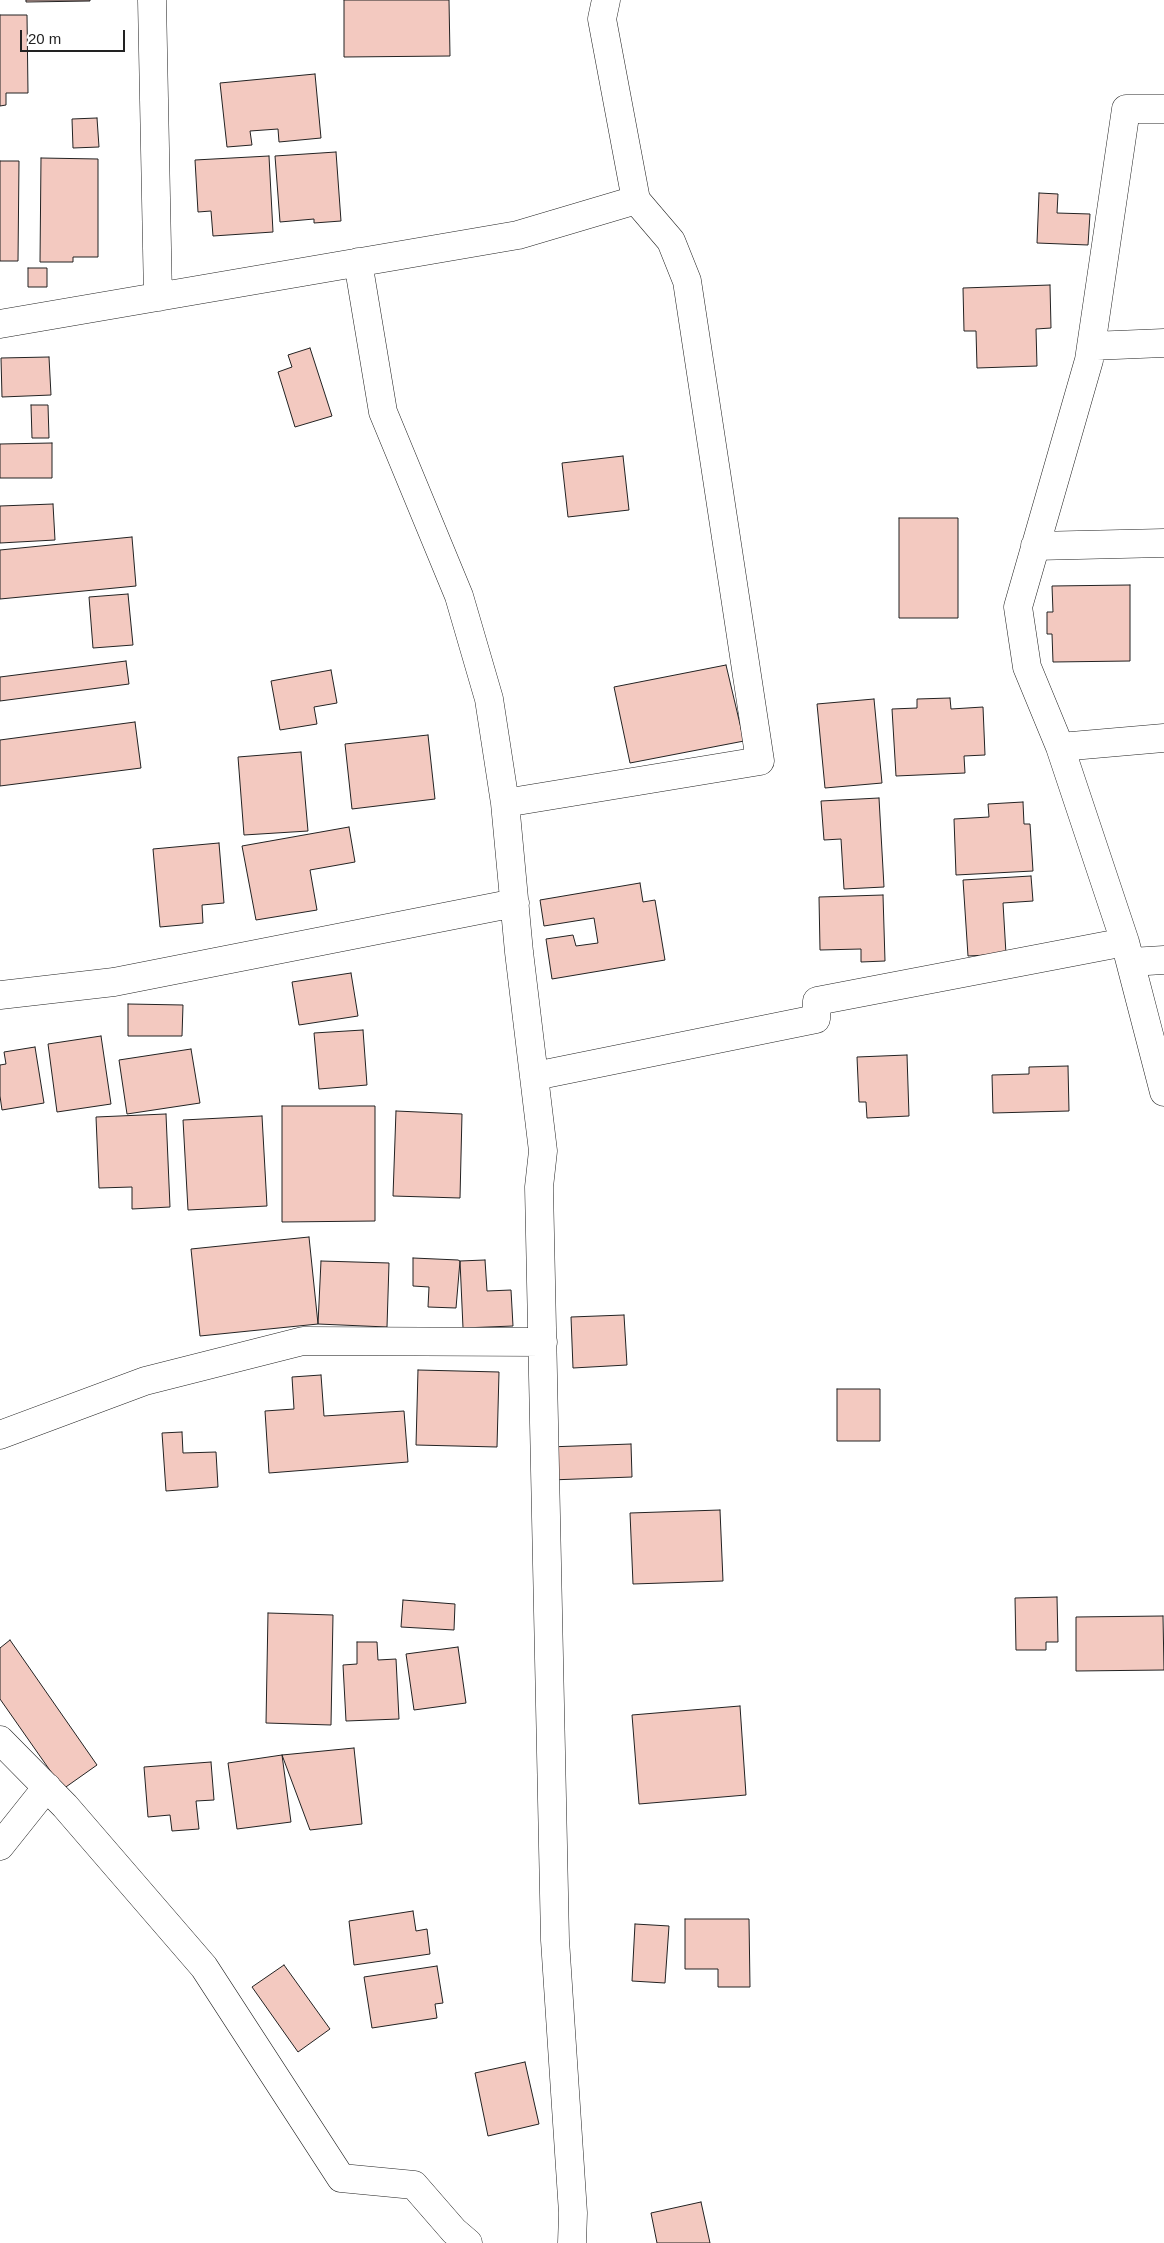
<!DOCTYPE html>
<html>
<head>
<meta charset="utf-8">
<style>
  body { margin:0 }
  #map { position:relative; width:1164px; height:2243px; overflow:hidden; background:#fff; font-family:Helvetica,sans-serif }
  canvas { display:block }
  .scale { position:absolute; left:20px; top:30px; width:105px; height:22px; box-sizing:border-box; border:2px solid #222; border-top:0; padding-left:6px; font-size:15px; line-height:18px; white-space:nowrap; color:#222; -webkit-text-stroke:4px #fff; paint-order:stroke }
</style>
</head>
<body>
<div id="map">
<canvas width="1164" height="2243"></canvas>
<div class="scale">20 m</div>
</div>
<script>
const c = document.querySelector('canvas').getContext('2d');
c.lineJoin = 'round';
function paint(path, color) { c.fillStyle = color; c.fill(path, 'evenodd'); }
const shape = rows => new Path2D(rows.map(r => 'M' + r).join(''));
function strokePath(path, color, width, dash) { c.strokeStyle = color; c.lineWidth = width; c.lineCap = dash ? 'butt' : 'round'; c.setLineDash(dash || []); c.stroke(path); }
const building = shape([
  [26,0,90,0,90,1,26,2,26,0],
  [344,0,449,0,450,56,344,57,344,0],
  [0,15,27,15,28,93,6,93,6,105,0,106,0,15],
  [315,74,321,138,279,142,278,129,250,131,252,145,227,147,220,83,315,74],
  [97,118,99,147,73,148,72,119,97,118],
  [336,152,341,221,314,223,314,219,280,222,275,156,336,152],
  [269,156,273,232,213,236,211,211,198,212,195,160,269,156],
  [41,158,98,159,98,257,73,257,73,262,40,262,41,158],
  [0,161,19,161,18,261,0,261,0,161],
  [1039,193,1058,194,1057,213,1090,214,1088,245,1037,243,1039,193],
  [28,268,47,268,47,287,28,287,28,268],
  [1050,285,1051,328,1036,329,1037,366,977,368,976,331,964,331,963,288,1050,285],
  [310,348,332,416,295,427,278,372,292,367,288,355,310,348],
  [49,357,51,395,2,397,1,358,49,357],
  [31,405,48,405,49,438,32,438,31,405],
  [52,443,52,478,0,478,0,444,52,443],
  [623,456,629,510,568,517,562,463,623,456],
  [53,504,55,540,0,543,0,506,53,504],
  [899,518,958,518,958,618,899,618,899,518],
  [132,537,136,586,0,599,0,550,132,537],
  [1130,585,1130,661,1053,662,1052,634,1047,634,1047,612,1053,612,1052,586,1130,585],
  [128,594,133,645,93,648,89,597,128,594],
  [126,661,129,684,0,701,0,677,126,661],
  [726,665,744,741,630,763,614,687,726,665],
  [331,670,337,703,314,707,317,724,280,730,271,681,331,670],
  [950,698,951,709,983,707,985,755,964,756,965,773,896,776,892,709,917,708,917,699,950,698],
  [874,699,882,783,825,788,817,704,874,699],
  [135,722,141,768,0,786,0,740,135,722],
  [428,735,435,799,352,809,345,744,428,735],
  [301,752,308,831,244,835,238,757,301,752],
  [879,798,884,887,844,889,841,839,824,840,821,801,879,798],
  [1023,802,1024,824,1030,824,1033,871,956,875,954,819,989,817,988,804,1023,802],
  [349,827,355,862,310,870,317,910,256,920,242,846,349,827],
  [219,843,224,903,202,905,203,923,160,927,153,849,219,843],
  [1031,876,1033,901,1003,903,1006,954,968,956,963,880,1031,876],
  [640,883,643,902,655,900,665,960,552,979,546,939,573,935,576,946,598,943,594,918,544,926,540,900,640,883],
  [883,895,885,961,861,962,861,949,820,950,819,897,883,895],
  [351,973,358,1016,299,1025,292,982,351,973],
  [128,1004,183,1005,182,1036,128,1036,128,1004],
  [363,1030,367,1085,319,1089,314,1033,363,1030],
  [101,1036,111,1104,57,1112,48,1044,101,1036],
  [35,1047,44,1103,2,1110,0,1096,0,1065,6,1064,4,1052,35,1047],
  [191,1049,200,1103,127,1114,119,1060,191,1049],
  [907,1055,909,1116,867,1118,866,1102,859,1102,857,1057,907,1055],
  [1068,1066,1069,1111,993,1113,992,1075,1029,1074,1029,1067,1068,1066],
  [282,1106,375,1106,375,1221,282,1222,282,1106],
  [396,1111,462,1114,460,1198,393,1196,396,1111],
  [166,1114,170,1207,132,1209,132,1187,99,1188,96,1117,166,1114],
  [262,1116,267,1206,188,1210,183,1120,262,1116],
  [309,1237,318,1324,200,1336,191,1249,309,1237],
  [413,1258,458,1260,460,1261,456,1308,428,1307,429,1287,413,1286,413,1258],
  [485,1260,487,1291,511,1290,513,1326,463,1328,460,1261,485,1260],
  [321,1261,389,1263,387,1327,318,1324,321,1261],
  [624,1315,627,1365,573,1368,571,1317,624,1315],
  [418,1370,499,1372,497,1447,416,1445,418,1370],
  [321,1375,324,1416,404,1411,408,1462,269,1473,265,1411,294,1409,292,1377,321,1375],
  [837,1389,880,1389,880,1441,837,1441,837,1389],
  [182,1432,183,1453,216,1452,218,1487,166,1491,162,1433,182,1432],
  [631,1444,632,1477,550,1480,548,1447,631,1444],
  [720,1510,723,1581,633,1584,630,1513,720,1510],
  [1057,1597,1058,1642,1046,1642,1046,1650,1016,1650,1015,1598,1057,1597],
  [403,1600,455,1604,454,1630,401,1627,403,1600],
  [268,1613,333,1615,331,1725,266,1723,268,1613],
  [1163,1616,1164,1670,1076,1671,1076,1617,1163,1616],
  [10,1640,97,1765,63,1789,0,1699,0,1648,10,1640],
  [357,1642,377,1642,378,1660,396,1659,399,1719,346,1721,343,1665,357,1664,357,1642],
  [458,1647,466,1703,414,1710,406,1654,458,1647],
  [740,1706,746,1795,639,1804,632,1715,740,1706],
  [354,1748,362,1824,310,1830,282,1755,354,1748],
  [282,1755,291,1822,237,1829,228,1763,282,1755],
  [211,1762,214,1800,196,1801,199,1829,172,1831,170,1815,148,1817,144,1767,211,1762],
  [413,1911,416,1931,427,1929,430,1954,354,1965,349,1921,413,1911],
  [685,1919,749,1919,750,1987,718,1987,718,1969,685,1969,685,1919],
  [635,1924,669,1926,665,1983,632,1981,635,1924],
  [284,1965,330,2029,298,2052,252,1987,284,1965],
  [437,1966,443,2003,435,2004,437,2018,372,2028,364,1977,437,1966],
  [525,2062,539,2124,488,2136,475,2073,525,2062],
  [701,2202,710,2243,657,2243,651,2213,701,2202]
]);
paint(building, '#f3c9c0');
strokePath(building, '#222', 1);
const minor = shape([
  [152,0,158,297],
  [606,0,602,19,636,200],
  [1164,109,1126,109,1089,360,1018,607,1027,667,1060,747,1125,942,1164,1092],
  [358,262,383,412,459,596,489,699,505,803,519,952,543,1151,539,1187,555,1940,573,2213,572,2243],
  [0,324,518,235,636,200,671,241,687,281,760,761,505,803],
  [1091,346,1164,343],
  [1035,546,1164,543],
  [1060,747,1164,738],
  [1131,962,1164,960],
  [0,995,114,982,515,903],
  [535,1076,816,1019,817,1001,1125,942],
  [0,1435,145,1381,303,1341,543,1342],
  [0,1740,65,1806,204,1967,341,2178,414,2185,454,2231,468,2243],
  [0,1846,47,1787]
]);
strokePath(minor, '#222', 29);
strokePath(minor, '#fff', 28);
</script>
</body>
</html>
